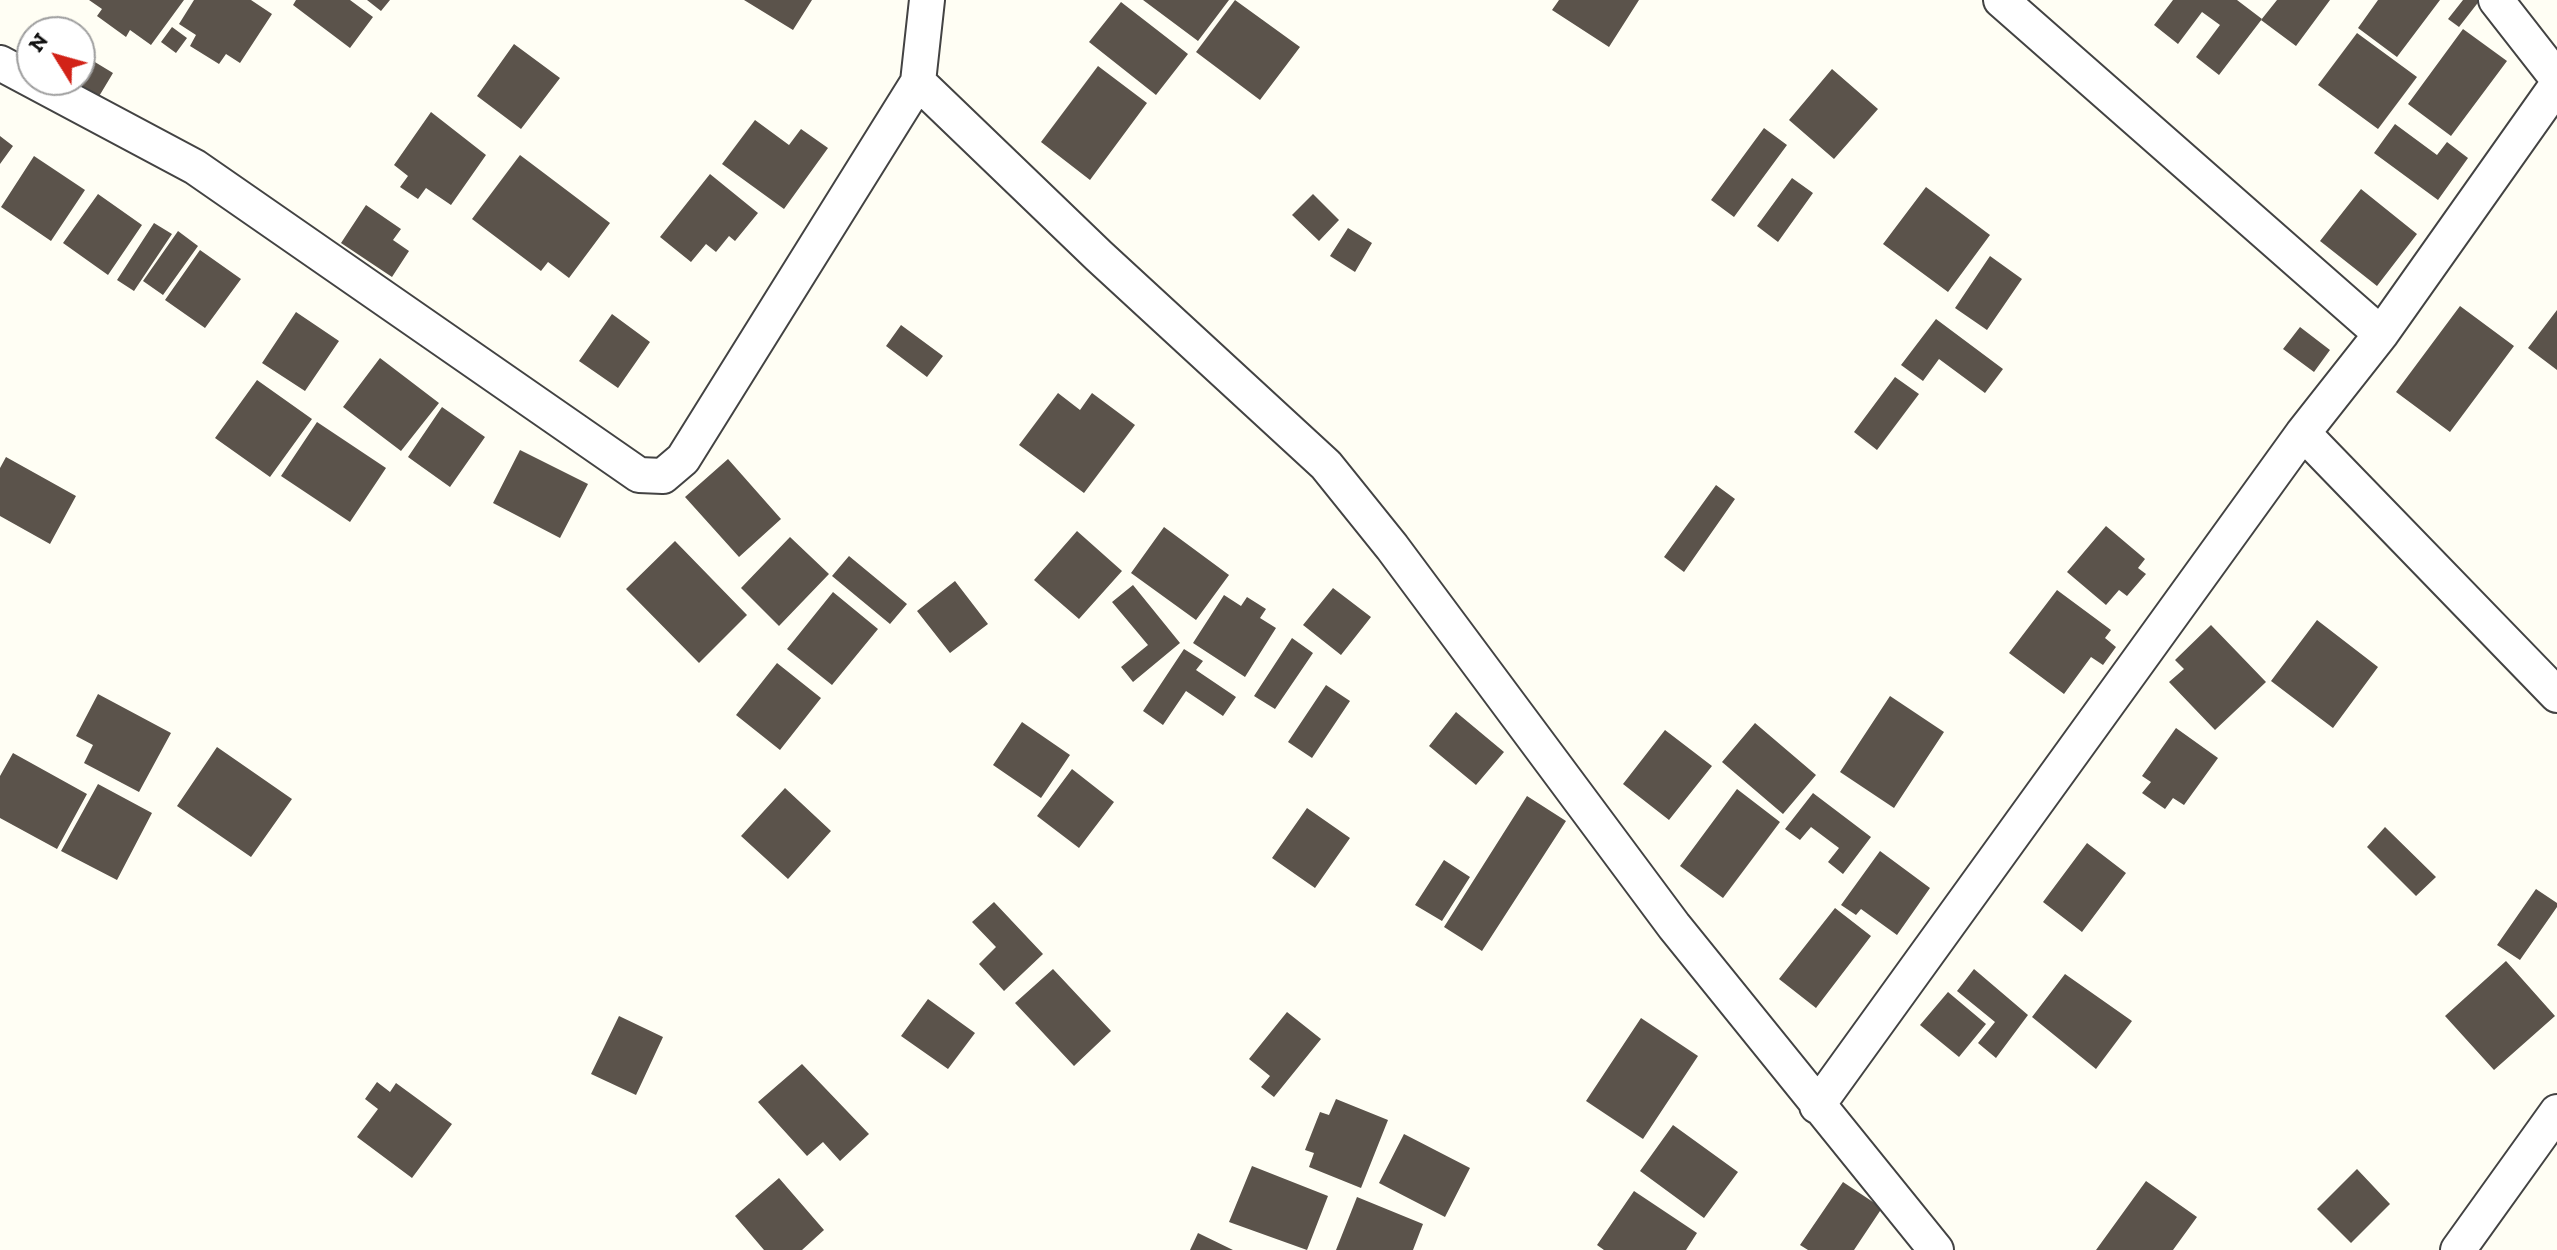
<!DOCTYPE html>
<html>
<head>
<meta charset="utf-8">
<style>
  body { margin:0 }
  #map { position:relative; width:2557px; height:1250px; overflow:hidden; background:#fffef4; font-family:"Zilla Slab",serif }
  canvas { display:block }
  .north { position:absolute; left:16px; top:16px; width:80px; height:80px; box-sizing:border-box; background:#fff; border:2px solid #9f9f9f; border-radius:50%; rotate:307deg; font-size:22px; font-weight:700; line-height:32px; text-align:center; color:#101010 }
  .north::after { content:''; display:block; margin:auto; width:28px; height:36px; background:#d22217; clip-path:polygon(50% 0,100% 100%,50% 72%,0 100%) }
</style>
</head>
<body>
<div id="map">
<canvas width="2557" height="1250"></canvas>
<div class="north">N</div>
</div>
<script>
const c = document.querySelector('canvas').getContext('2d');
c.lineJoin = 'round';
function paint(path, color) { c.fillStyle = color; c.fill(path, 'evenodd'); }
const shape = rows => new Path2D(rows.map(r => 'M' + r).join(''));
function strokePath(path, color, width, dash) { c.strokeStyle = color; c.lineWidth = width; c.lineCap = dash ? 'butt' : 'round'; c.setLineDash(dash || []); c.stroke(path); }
paint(shape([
  [89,0,184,0,151,45,130,30,126,37,97,16,102,9],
  [194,0,251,0,272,14,240,63,226,54,219,64,190,46,196,35,179,24],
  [296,0,350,0,373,17,350,48,293,5],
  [367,0,390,0,381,11],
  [744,0,812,0,793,30],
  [1143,0,1229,0,1198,41],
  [1235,0,1300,47,1260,100,1196,52],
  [1559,0,1639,0,1609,47,1552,10],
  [2173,0,2237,0,2262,19,2219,75,2196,57,2220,25,2202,12,2178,44,2154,25],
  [2277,0,2330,0,2296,46,2261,20],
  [2378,0,2440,0,2397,57,2358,28],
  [2463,0,2480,0,2459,27,2448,19],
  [1121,2,1188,54,1156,95,1089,42],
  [172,27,187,38,176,53,161,42],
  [2463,29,2507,61,2451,136,2408,104],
  [2357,33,2417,77,2378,129,2318,85],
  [514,44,560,78,521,129,477,96],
  [80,53,113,73,95,103,55,80,80,80],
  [1098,66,1147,103,1090,180,1041,142],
  [1832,69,1878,109,1834,159,1789,120],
  [431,112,486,155,451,205,426,188,418,199,400,187,408,176,394,165],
  [755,120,789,145,801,129,828,148,784,209,722,164],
  [2395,124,2437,155,2447,142,2468,158,2438,200,2374,153],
  [1764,128,1787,145,1734,217,1711,200],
  [0,136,13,146,0,164],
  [520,155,610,223,569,278,548,262,541,271,472,219],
  [34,156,85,190,51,241,1,207],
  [710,174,758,213,735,241,729,236,716,252,706,244,691,262,660,237],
  [1792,178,1813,193,1778,242,1757,226],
  [1926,187,1990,235,1948,292,1883,244],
  [2361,189,2417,234,2377,286,2320,241],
  [98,194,142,225,108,275,63,243],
  [1313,194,1339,220,1319,241,1292,215],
  [366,205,401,229,393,240,409,251,392,277,341,243],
  [154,223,172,234,134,291,117,280],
  [1348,228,1372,243,1355,272,1330,256],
  [178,231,198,246,163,295,143,281],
  [200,250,241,279,205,328,165,300],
  [1990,256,2022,279,1987,330,1955,308],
  [2460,306,2514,346,2450,432,2396,392],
  [2557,310,2557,370,2528,348],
  [296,312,339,341,305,391,262,363],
  [612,314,650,342,618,388,579,361],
  [1936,319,2003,369,1985,393,1939,359,1923,381,1901,365],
  [901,325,943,356,927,377,886,346],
  [2300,327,2330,350,2314,372,2283,349],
  [380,358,439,403,401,451,343,407],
  [1895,377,1919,394,1877,450,1854,432],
  [257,380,312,419,270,477,215,438],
  [1058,393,1080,410,1092,393,1135,425,1084,493,1019,445],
  [442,407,485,437,450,487,408,457],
  [317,422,386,468,350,522,281,476],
  [520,450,588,484,560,538,493,503],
  [6,457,76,496,50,544,0,516,0,468],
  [728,459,781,519,739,557,685,497],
  [1716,485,1735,499,1684,572,1664,557],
  [2106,526,2145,559,2138,568,2146,574,2127,596,2119,590,2106,605,2067,572],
  [1164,527,1229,575,1196,620,1131,573],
  [1077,531,1122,571,1079,619,1034,580],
  [790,537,829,574,779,626,741,588],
  [675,541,747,615,699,663,626,589],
  [849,556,907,604,890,624,832,576],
  [955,581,988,624,950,653,917,611],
  [1133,585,1180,643,1133,682,1121,667,1148,645,1112,602],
  [1333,588,1371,617,1341,655,1303,625],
  [2057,590,2111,630,2105,638,2116,647,2103,665,2091,657,2064,694,2009,653],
  [833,592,878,629,832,685,787,649],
  [1224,595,1241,606,1247,597,1266,609,1260,618,1276,628,1245,677,1193,643],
  [2317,620,2378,667,2333,728,2271,681],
  [2211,625,2266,682,2215,730,2169,682,2184,669,2175,660],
  [1292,638,1313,653,1275,709,1254,696],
  [1184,649,1203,661,1196,670,1236,697,1223,716,1186,691,1163,725,1143,711],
  [777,663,821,698,780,750,736,715],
  [1326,685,1350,701,1312,758,1288,742],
  [98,694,171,733,139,792,84,763,93,745,76,736],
  [1890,696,1944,732,1894,808,1840,772],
  [1456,712,1504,752,1476,785,1429,746],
  [1022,722,1070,755,1041,798,993,765],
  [1755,723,1816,775,1783,814,1722,762],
  [2176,728,2218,758,2184,805,2173,798,2165,809,2142,793,2151,782,2142,776],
  [1665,730,1712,766,1669,820,1623,784],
  [217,747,292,799,251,857,177,806],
  [13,753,87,794,57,849,0,818,0,776],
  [1072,769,1114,802,1079,848,1037,816],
  [98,784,152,813,117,880,61,851],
  [785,788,831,831,788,879,741,836],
  [1737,789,1780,822,1723,898,1680,866],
  [1813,793,1871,837,1843,874,1828,862,1839,848,1811,827,1800,840,1785,829],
  [1527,796,1566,821,1482,951,1444,927],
  [1307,808,1350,838,1315,888,1272,858],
  [2385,827,2436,877,2416,896,2367,847],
  [2087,843,2126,873,2082,932,2043,902],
  [1880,851,1930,888,1897,935,1861,909,1856,915,1841,905],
  [1444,860,1470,877,1442,921,1415,905],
  [2536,889,2557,903,2557,907,2520,960,2497,945],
  [994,902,1043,954,1004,991,979,964,996,947,972,922],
  [1835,908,1871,936,1816,1008,1779,979],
  [2506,961,2555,1016,2494,1070,2445,1016],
  [1053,969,1111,1031,1074,1066,1015,1003],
  [1974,969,2028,1015,1996,1058,1978,1043,1995,1022,1957,991],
  [2065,974,2132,1021,2096,1069,2032,1017],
  [1948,992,1986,1024,1959,1057,1920,1025],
  [928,999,975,1033,948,1069,901,1036],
  [1287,1012,1321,1039,1274,1097,1261,1087,1270,1076,1249,1059],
  [619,1016,663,1037,636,1095,591,1074],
  [1641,1018,1698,1056,1643,1139,1586,1101],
  [802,1064,869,1134,840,1161,823,1142,807,1156,758,1102],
  [377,1082,390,1092,396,1083,452,1124,412,1178,357,1137,378,1109,365,1099],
  [1336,1099,1388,1120,1361,1188,1309,1167,1314,1153,1305,1150,1320,1112,1329,1115],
  [1673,1125,1738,1172,1704,1218,1640,1171],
  [1404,1134,1470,1168,1445,1217,1379,1183],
  [1252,1166,1328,1196,1307,1250,1229,1222],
  [2357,1169,2390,1204,2351,1243,2317,1209],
  [779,1178,824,1230,802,1250,764,1250,735,1216],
  [2146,1181,2197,1217,2173,1250,2096,1250],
  [1843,1182,1882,1208,1854,1250,1808,1250,1800,1245],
  [1634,1191,1697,1233,1686,1250,1604,1250,1597,1245],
  [1357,1197,1423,1224,1413,1250,1336,1250],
  [1198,1233,1233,1250,1190,1250]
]), '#5b534b');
const minor = shape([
  [2001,0,2381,334],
  [2496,0,2557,78],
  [0,63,195,167,639,475,663,476,683,459,918,82,927,0],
  [918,82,1099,256,1326,465,1392,547,1674,926,1936,1250],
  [2303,433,2557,695],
  [1817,1106,2303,433,2381,334,2557,85],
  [2458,1250,2557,1112]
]);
strokePath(minor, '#434343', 38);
strokePath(minor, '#fff', 34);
</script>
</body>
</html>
